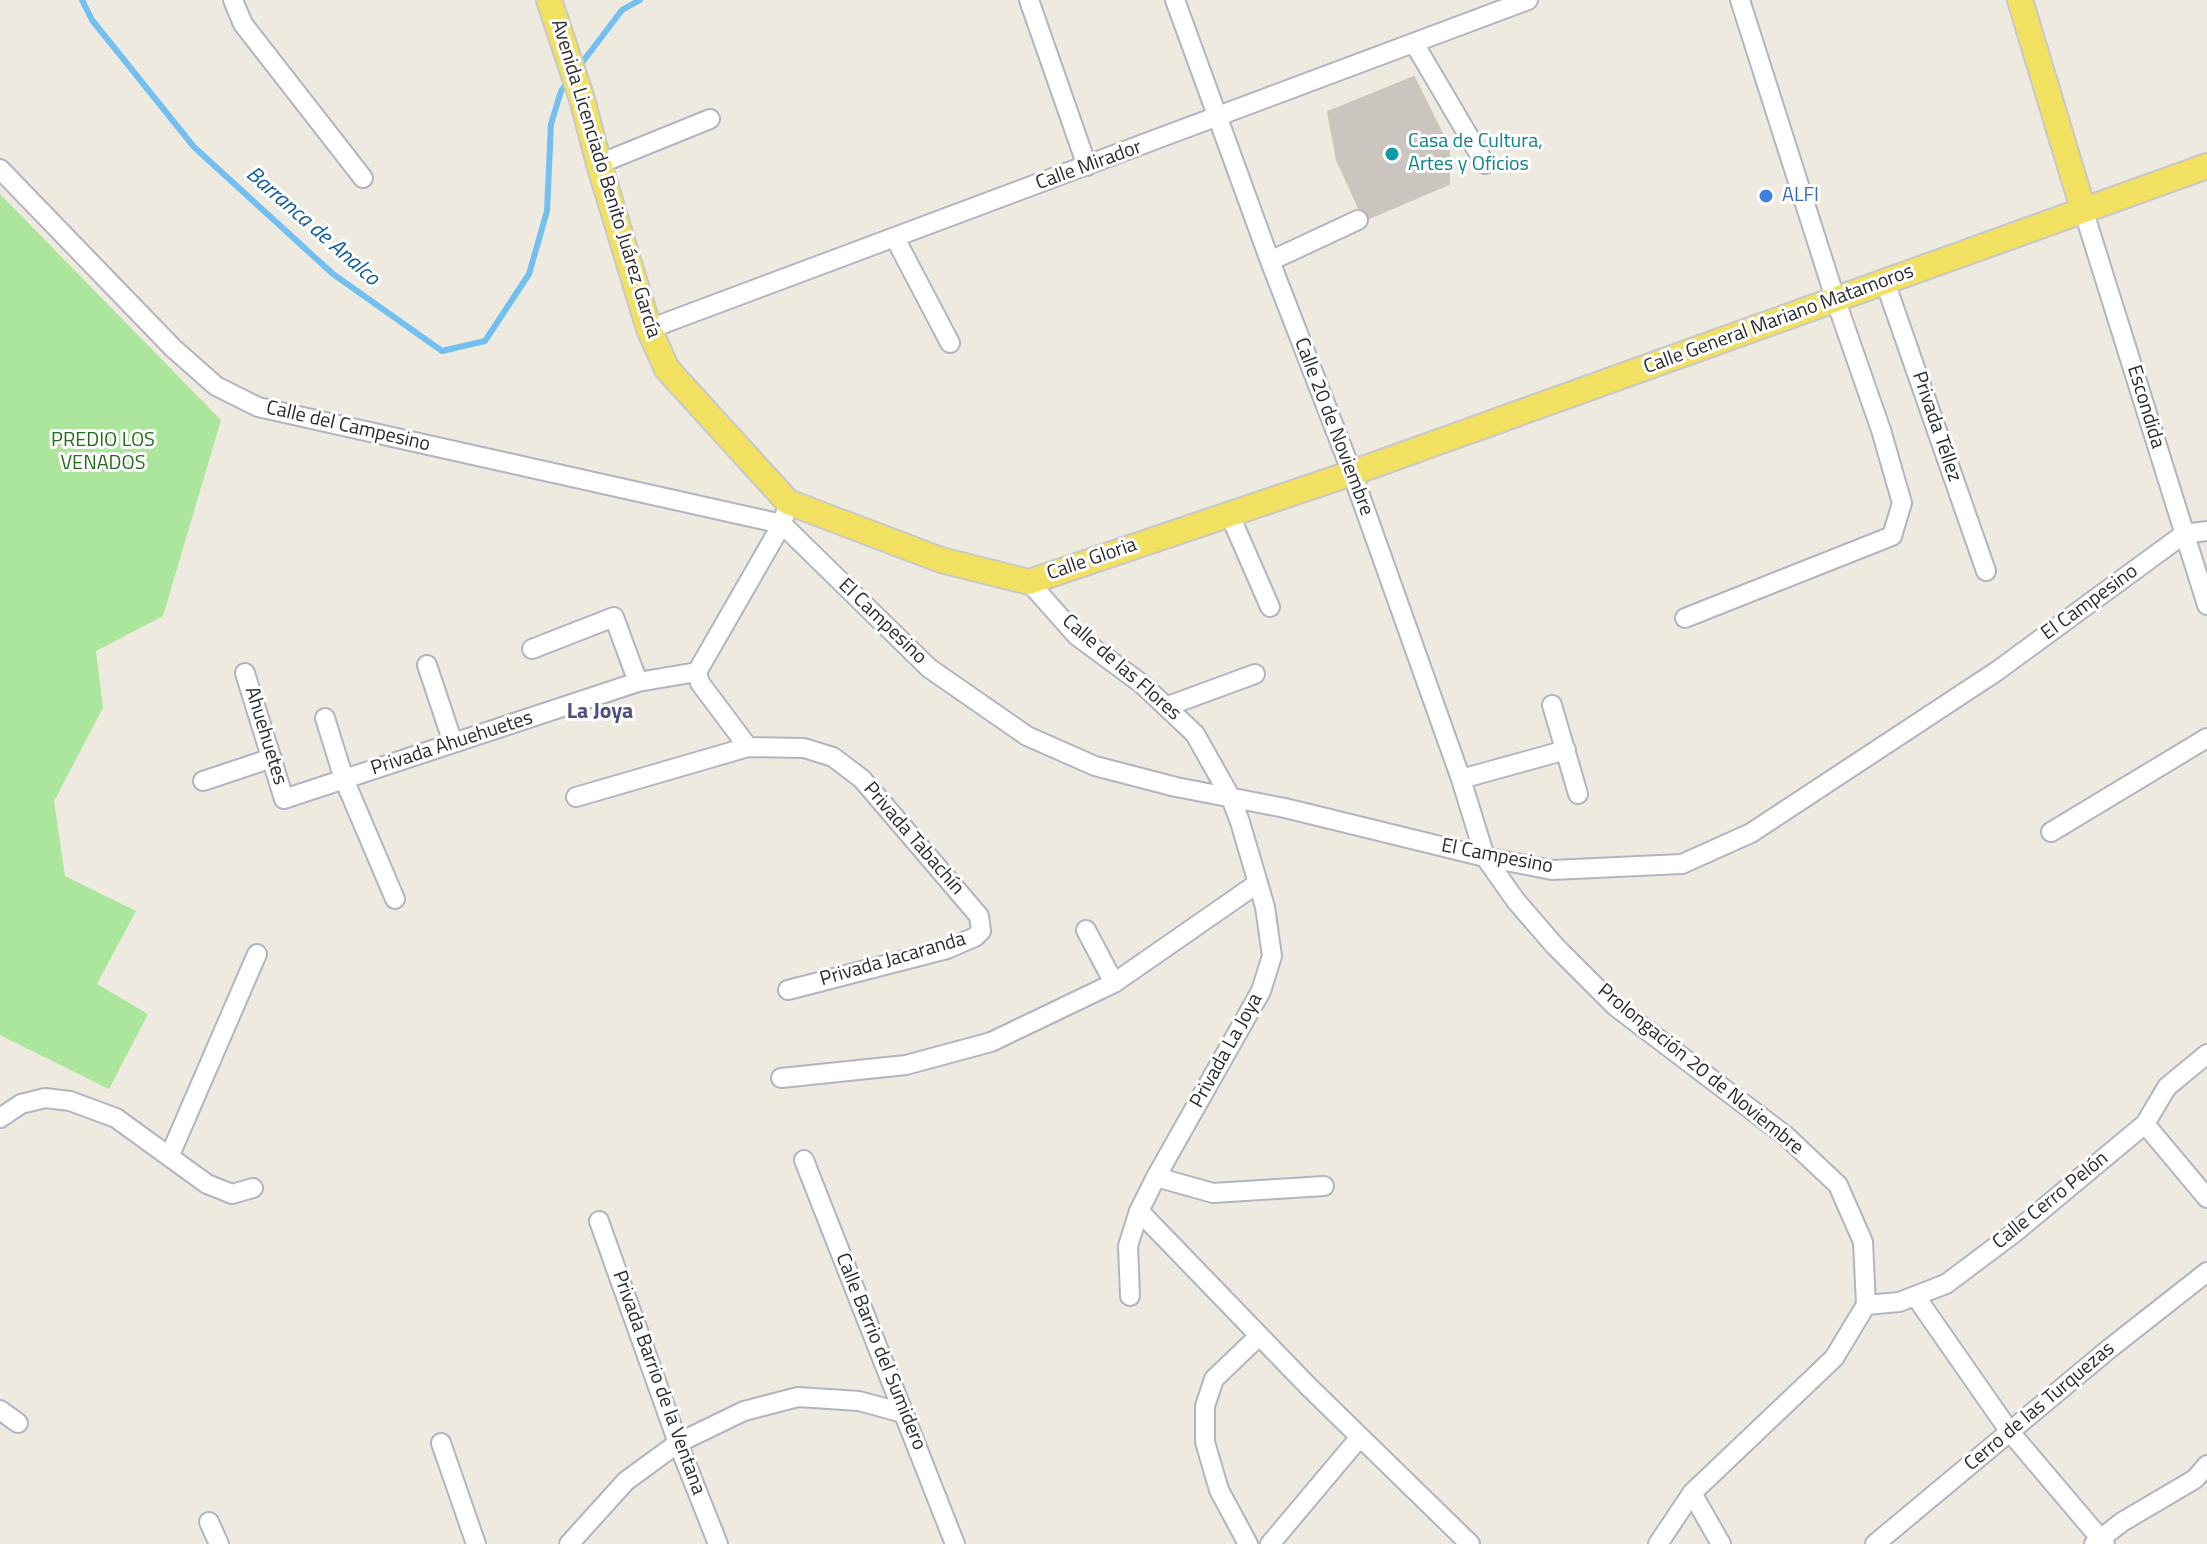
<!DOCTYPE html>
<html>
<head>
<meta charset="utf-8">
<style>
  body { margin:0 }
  canvas { display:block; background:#eeeae0 }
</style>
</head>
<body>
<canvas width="2207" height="1544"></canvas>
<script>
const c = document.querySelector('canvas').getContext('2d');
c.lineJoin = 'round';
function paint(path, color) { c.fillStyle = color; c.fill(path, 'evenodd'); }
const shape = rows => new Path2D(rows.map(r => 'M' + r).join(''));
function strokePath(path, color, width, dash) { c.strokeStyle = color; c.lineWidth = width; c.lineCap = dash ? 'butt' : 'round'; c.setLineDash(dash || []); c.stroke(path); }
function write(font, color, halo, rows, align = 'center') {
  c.font = font + ' "Titillium Web",sans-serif'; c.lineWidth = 6; c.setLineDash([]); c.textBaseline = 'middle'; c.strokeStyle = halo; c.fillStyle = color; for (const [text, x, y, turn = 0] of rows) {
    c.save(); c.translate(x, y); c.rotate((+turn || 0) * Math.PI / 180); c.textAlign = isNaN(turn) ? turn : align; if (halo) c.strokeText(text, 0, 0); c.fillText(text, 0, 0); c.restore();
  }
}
paint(shape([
  [0,194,221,420,163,616,96,651,103,708,54,801,65,876,136,911,97,984,148,1014,109,1089,0,1035]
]), '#ace59c');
strokePath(shape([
  [82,0,92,20,194,147,333,274,442,351,485,341,529,274,547,211,551,124,561,91,569,80],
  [578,68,622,10,640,0]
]), '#73c0f0', 6);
const building = shape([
  [1414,77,1449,148,1449,184,1369,218,1365,211,1359,208,1337,160,1328,112,1414,77]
]);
paint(building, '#cac6bf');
strokePath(building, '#cac6b9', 2);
const minor = shape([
  [233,0,243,24,363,178],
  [1029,0,1087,166],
  [1175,0,1270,261,1352,473,1461,779,1485,857,1516,901,1555,946,1615,1006,1786,1136,1838,1185,1863,1242,1866,1305],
  [1414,43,1485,164],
  [599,164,710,119],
  [0,169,173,348,216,386,258,407,782,524,929,668,1027,736,1095,766,1176,787,1285,808,1485,857,1552,870,1682,864,1751,833,1997,671,2184,534,2207,531],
  [2083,209,2207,605],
  [895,238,950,343],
  [1270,261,1358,220],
  [1885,282,1986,571],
  [649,329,1528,0],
  [1229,513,1270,607],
  [1029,582,1077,636,1142,684,1195,734,1231,798,1240,822,1265,907,1272,956,1261,991,1156,1177,1139,1211,1128,1246,1130,1296],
  [1685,618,1892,536,1902,503,1881,430,1836,301,1740,0],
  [532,649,614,617,638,682],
  [427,665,453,743],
  [697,672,700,683,748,747,804,748,833,757,862,779,979,916,981,931,975,937,947,949,788,990],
  [697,672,782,524,785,514],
  [245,673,284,799,638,682,697,672],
  [1552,705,1578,794],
  [1168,706,1255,674],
  [325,718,344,779,395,899],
  [1461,779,1566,750],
  [203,781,272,758],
  [576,797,748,747],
  [2051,832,2207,738],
  [1086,930,1114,983],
  [781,1078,906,1065,991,1042,1114,983,1258,883],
  [0,1118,21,1104,45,1098,70,1101,116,1118,207,1184,232,1194,253,1188],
  [2145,1124,2207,1198],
  [170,1155,257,954],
  [804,1160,955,1544],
  [1156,1177,1213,1193,1324,1186],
  [1139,1211,1309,1387,1470,1544],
  [599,1221,678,1443,718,1544],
  [1916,1297,2010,1432,2105,1544],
  [1866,1305,1899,1302,1946,1284,2014,1233,2145,1124,2167,1087,2207,1054],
  [0,1410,18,1423],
  [441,1443,476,1544],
  [1692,1493,1721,1544],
  [209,1522,219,1544],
  [569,1544,626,1481,678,1443,744,1411,798,1397,859,1401,903,1413],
  [1248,1544,1219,1490,1205,1442,1205,1406,1214,1379,1259,1336],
  [1270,1544,1360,1437],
  [1658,1544,1692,1493,1834,1358,1866,1305],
  [1875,1544,2109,1349,2207,1272],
  [2094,1544,2122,1522,2195,1479,2207,1465]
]);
const major = shape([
  [549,0,582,99,599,164,649,329,667,369,788,502,941,560,1029,582,1352,473,2207,166],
  [2020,0,2083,209]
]);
strokePath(minor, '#b3b4c0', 22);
strokePath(major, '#c8c8c8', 28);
strokePath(minor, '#fff', 18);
strokePath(major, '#f2e161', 24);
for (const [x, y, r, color] of [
  [1392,154,8,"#0f9aa8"],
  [1766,196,8,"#3f7fe0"]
]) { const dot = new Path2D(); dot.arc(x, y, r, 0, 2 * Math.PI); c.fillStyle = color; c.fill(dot); strokePath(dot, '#fff', 3); }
write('20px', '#0d838f', '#fff', [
  ["Casa de Cultura,",1408,142],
  ["Artes y Oficios",1408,165]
], 'left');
write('20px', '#2d2d2d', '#fff', [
  ["Calle Mirador",1089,166,-20],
  ["Avenida Licenciado Benito Juárez García",605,179,73],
  ["Calle General Mariano Matamoros",1779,320,-20],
  ["Escondida",2145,407,73],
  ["Calle del Campesino",348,427,13],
  ["Calle 20 de Noviembre",1333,427,69],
  ["Privada Téllez",1936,427,71],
  ["Calle Gloria",1092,560,-19],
  ["El Campesino",2090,603,-36],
  ["El Campesino",882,622,44],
  ["Calle de las Flores",1121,668,41],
  ["Ahuehuetes",265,736,73],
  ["Privada Ahuehuetes",452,744,-18],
  ["Privada Tabachín",913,839,49],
  ["El Campesino",1497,857,11],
  ["Privada Jacaranda",893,960,-16],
  ["Privada La Joya",1227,1051,-61],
  ["Prolongación 20 de Noviembre",1700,1070,39],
  ["Calle Cerro Pelón",2051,1201,-39],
  ["Calle Barrio del Sumidero",880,1352,68],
  ["Privada Barrio de la Ventana",658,1383,70],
  ["Cerro de las Turquezas",2040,1407,-40]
]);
write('20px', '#366cbe', '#fff', [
  ["ALFI",1782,196]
], 'left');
write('20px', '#226c1b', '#fff', [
  ["PREDIO LOS",103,441],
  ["VENADOS",103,464]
]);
write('italic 22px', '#0d5da1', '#fff', [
  ["Barranca de Analco",312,227,41]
]);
write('bold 22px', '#4c4f7f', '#fff', [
  ["La Joya",600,713]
]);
</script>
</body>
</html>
